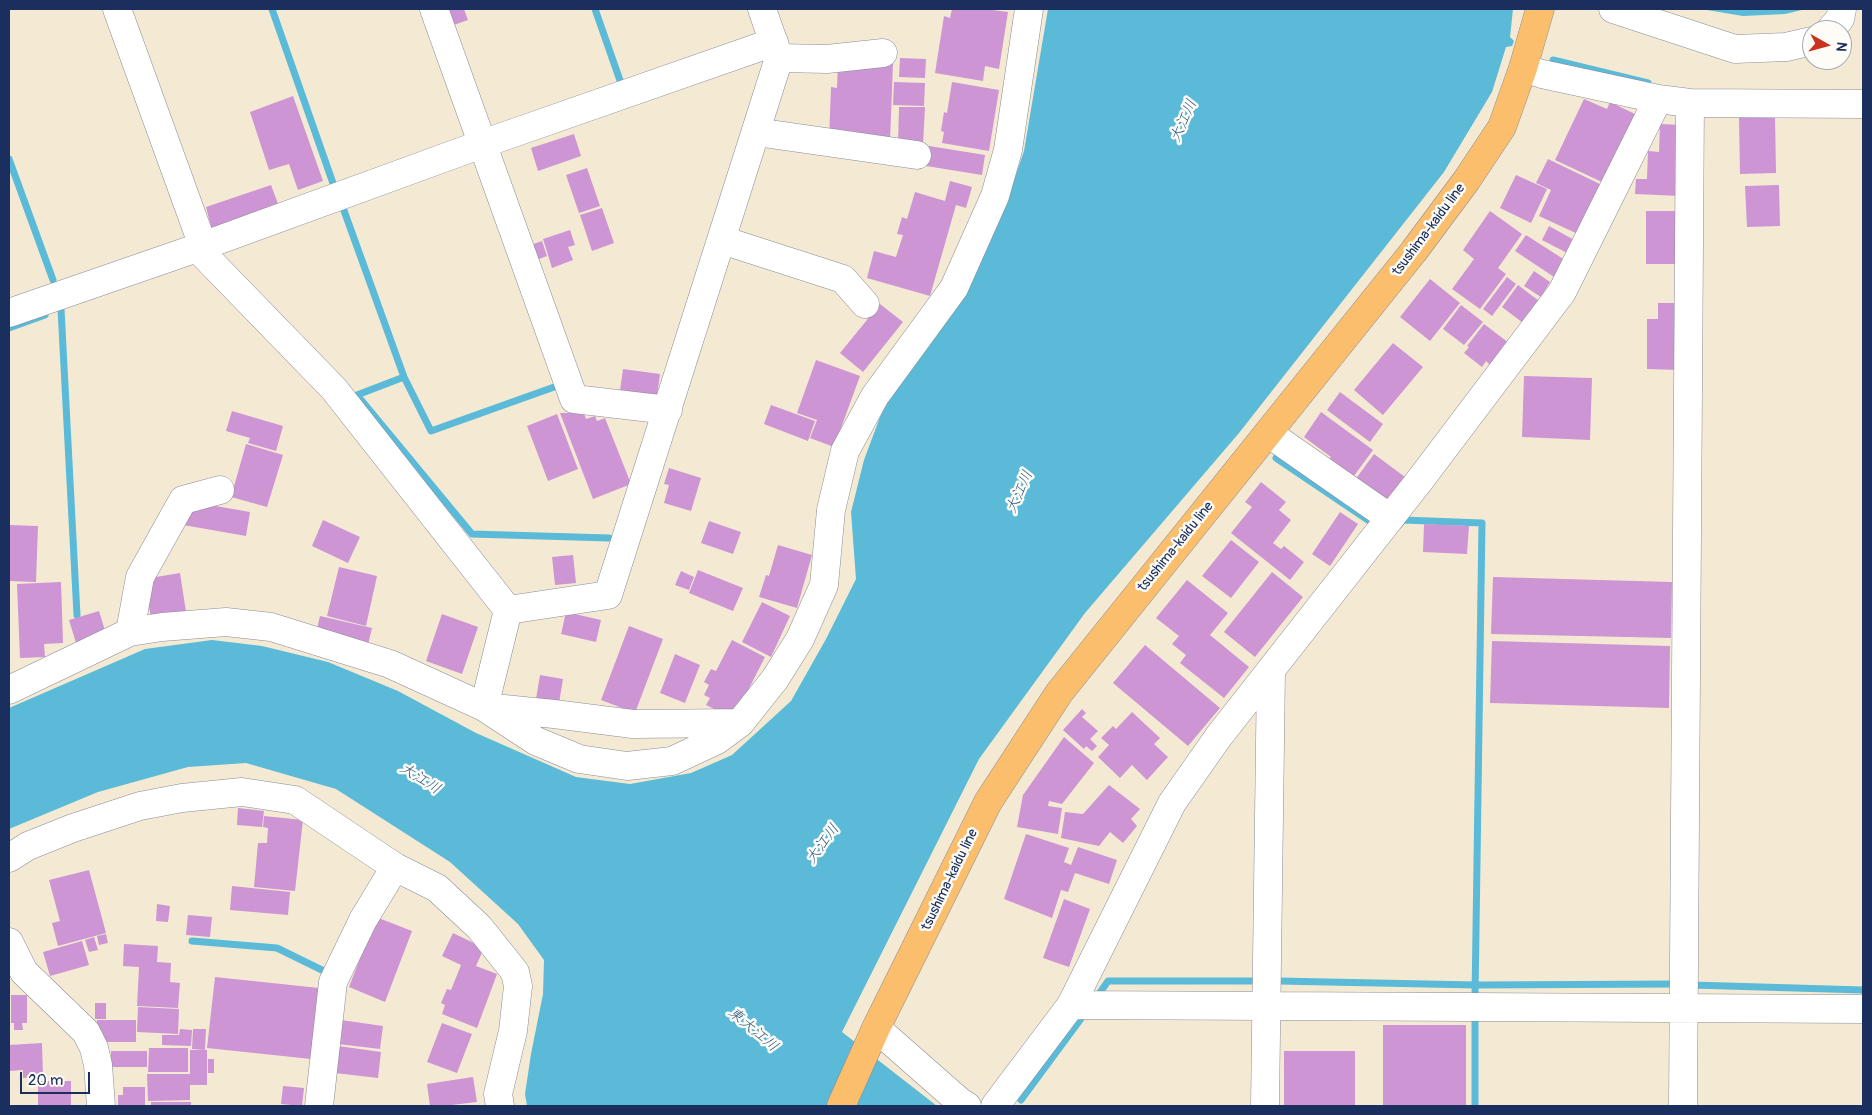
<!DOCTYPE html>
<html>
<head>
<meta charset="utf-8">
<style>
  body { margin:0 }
  #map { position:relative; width:1872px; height:1115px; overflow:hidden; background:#f4ead4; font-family:Pangolin,sans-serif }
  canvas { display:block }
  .frame { position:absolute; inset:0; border:10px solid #1b2f5e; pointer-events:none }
  .north { position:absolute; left:1802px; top:20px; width:50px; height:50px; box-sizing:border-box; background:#fdfcf7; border:1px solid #a3aaba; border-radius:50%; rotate:97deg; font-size:14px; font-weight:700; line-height:20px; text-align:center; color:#1b2f5e }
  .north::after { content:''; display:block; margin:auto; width:18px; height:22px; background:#c8321e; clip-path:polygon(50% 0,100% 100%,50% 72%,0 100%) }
  .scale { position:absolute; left:20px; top:1072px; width:70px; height:22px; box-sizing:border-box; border:2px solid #1b2f5e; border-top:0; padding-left:6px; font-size:15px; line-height:18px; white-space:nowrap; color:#1b2f5e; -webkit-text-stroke:4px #fdfcf7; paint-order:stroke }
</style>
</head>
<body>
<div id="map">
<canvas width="1872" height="1115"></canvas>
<div class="frame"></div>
<div class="north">N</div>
<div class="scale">20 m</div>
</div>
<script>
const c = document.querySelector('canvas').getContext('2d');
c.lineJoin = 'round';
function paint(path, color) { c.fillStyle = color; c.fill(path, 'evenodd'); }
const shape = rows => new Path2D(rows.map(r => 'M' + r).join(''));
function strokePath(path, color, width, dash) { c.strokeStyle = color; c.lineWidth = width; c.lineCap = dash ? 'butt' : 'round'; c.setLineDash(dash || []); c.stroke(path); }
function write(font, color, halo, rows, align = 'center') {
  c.font = font + ' Pangolin,"Klee One",sans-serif'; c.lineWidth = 5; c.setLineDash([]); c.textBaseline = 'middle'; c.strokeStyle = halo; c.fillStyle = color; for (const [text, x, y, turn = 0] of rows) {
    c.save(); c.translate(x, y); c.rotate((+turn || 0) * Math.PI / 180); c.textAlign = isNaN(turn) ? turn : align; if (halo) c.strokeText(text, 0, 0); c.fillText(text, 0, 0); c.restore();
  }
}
paint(shape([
  [1048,9,1513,9,1510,37,1514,41,1512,46,1506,47,1492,92,1444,172,1239,433,1085,613,979,759,842,1032,937,1106,527,1106,525,1094,531,1054,543,994,544,960,518,924,450,862,336,789,246,763,188,767,98,792,9,829,9,708,145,649,212,640,262,646,328,662,398,691,476,733,576,777,630,784,691,773,732,755,791,701,826,639,856,579,851,512,864,460,883,409,1010,192,1024,151],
  [1701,9,1806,9,1785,14,1743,16]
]), '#5abad8');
strokePath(shape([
  [272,9,335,189],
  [595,9,623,89],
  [1553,60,1648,83],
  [9,159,53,280],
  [342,205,404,377,431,431,557,386],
  [61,309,77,615],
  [9,328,45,315],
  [404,377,357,395,472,534,609,538],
  [1276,458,1368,520],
  [1399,525,1403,520,1482,523,1475,997],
  [192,941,277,948,326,972,325,976],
  [1278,981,1476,985,1673,984],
  [1692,985,1863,990],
  [1099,994,1108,981,1257,981],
  [1021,1100,1083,1016],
  [1475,1106,1475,1018]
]), '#5abad8', 7);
paint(shape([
  [441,9,464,9,468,20,448,27],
  [952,9,985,9,1008,12,999,69,985,66,983,81,935,73,944,16,950,18],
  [900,58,926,59,925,78,899,77],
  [838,61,893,63,890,142,829,140,831,87,837,88],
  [894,82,925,83,924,106,893,105],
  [952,82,999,90,989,151,942,143,944,132,941,131,944,112,947,113],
  [293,96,323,181,298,190,289,164,269,170,250,112],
  [1584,99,1607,109,1610,102,1635,114,1604,183,1555,160],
  [899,107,925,107,923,145,898,144],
  [1775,116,1776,173,1740,174,1739,117],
  [1660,124,1684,125,1681,196,1635,194,1636,179,1647,179,1648,151,1659,152],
  [574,134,581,156,538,171,531,148],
  [923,145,985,155,982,175,920,165],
  [1548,159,1604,186,1580,235,1539,216,1551,190,1536,183],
  [587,168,600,206,579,213,566,175],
  [1516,175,1547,189,1531,223,1500,208],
  [950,181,972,187,966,208,956,205,930,296,867,278,874,251,896,257,903,235,897,234,902,217,907,219,915,192,945,201],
  [271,185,280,209,213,234,206,207],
  [1779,185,1780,226,1747,227,1745,186],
  [602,208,614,243,592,251,580,215],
  [1490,211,1522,234,1498,268,1506,274,1480,309,1452,289,1474,259,1463,250],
  [1646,211,1683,211,1682,264,1646,264],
  [1549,226,1576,241,1569,254,1542,240],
  [570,230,575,245,568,247,573,260,552,268,543,239],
  [1526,235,1568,262,1557,279,1515,251],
  [542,241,547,256,534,261,528,246],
  [1534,271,1550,282,1541,297,1524,286],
  [1507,277,1516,284,1492,316,1483,309],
  [1430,279,1460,303,1430,341,1400,317],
  [1518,285,1543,304,1527,326,1502,307],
  [1658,303,1681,303,1680,370,1647,369,1647,319,1658,319],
  [880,304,903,322,863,372,840,353],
  [1461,305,1483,322,1464,345,1443,329],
  [1484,324,1509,343,1491,366,1486,361,1482,367,1464,353,1469,347,1467,346],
  [1393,343,1423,367,1383,415,1354,390],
  [816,360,860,376,834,447,810,438,817,420,797,413],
  [623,369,660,374,656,404,619,398],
  [1524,376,1592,378,1590,440,1522,437],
  [1340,392,1383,424,1370,442,1327,410],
  [771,405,815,421,808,441,764,424],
  [232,411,283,426,276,451,248,443,250,438,226,431],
  [1321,412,1373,450,1351,480,1327,462,1331,457,1304,437],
  [560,413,584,413,586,419,595,416,597,421,605,418,631,484,593,499],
  [557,414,578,469,548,481,527,426],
  [246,444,283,455,267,507,231,497],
  [1374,454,1405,477,1383,507,1352,484],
  [669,468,701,478,691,511,664,503,669,485,664,484],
  [1261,482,1286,502,1279,510,1291,520,1273,543,1281,549,1284,546,1304,562,1290,580,1231,533,1252,507,1245,502],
  [187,501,250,512,246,536,183,525],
  [1340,512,1358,524,1330,566,1312,554],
  [323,520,360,537,348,563,312,546],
  [709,521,741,532,733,554,701,543],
  [1424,524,1469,526,1467,554,1423,552],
  [9,525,38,526,36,582,9,581],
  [1231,540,1259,562,1231,598,1202,576],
  [778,545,812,555,797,608,759,597,766,575,769,576],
  [573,555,576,583,555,585,552,557],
  [339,567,377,576,366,626,327,616],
  [698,570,743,588,733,611,689,593],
  [681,571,694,577,689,590,675,585],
  [1272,572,1303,597,1255,657,1224,632],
  [180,573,186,612,151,618,144,579],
  [1493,577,1672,582,1671,638,1491,634],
  [1187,580,1228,613,1210,635,1249,667,1224,698,1180,663,1186,655,1172,644,1179,636,1156,618],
  [61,582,63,643,44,644,45,657,20,658,17,584],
  [762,602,790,616,771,657,742,642],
  [99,611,106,634,76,643,69,620],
  [566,612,601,620,596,642,561,634],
  [442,614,478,627,462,674,426,661],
  [320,616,372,628,367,649,315,637],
  [629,626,663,639,635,713,601,700],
  [732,640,765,657,737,712,729,716,706,705,710,698,704,695,709,685,704,682,711,669,716,671],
  [1492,641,1670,646,1669,708,1490,703],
  [1145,645,1220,708,1188,746,1113,683],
  [675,654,700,665,685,703,660,693],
  [540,675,563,679,558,709,535,705],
  [1082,709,1086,713,1082,717,1098,731,1090,739,1097,746,1092,751,1086,746,1084,749,1063,730],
  [1132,712,1160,738,1154,744,1168,757,1147,780,1132,765,1120,778,1098,757,1109,745,1101,738,1113,726,1116,729],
  [1064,737,1094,763,1062,804,1049,801,1048,806,1062,808,1058,834,1017,827,1023,795],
  [1109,785,1140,809,1131,819,1137,826,1123,843,1110,832,1099,846,1061,838,1065,812,1083,814],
  [238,808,264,811,262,827,237,825],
  [264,816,303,820,295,891,254,887,258,843,267,843,268,828,263,827],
  [1026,834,1069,848,1064,862,1071,865,1078,847,1117,860,1109,884,1075,873,1068,892,1061,890,1052,918,1004,899],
  [89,870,106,933,58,946,52,923,60,921,49,880],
  [232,886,290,892,288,915,230,910],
  [1064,899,1090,909,1069,967,1043,958],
  [157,904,170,906,168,922,156,921],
  [188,915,212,917,210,937,186,935],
  [376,917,412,931,385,1002,349,987],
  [453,933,484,948,476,966,497,974,477,1028,442,1014,445,1005,441,1003,447,989,451,990,461,965,442,956],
  [106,934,108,943,99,945,97,936],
  [94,937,98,950,89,952,85,940],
  [82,941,89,965,50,976,43,952],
  [124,944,158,946,157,962,171,963,170,982,180,983,178,1008,137,1006,139,967,123,966],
  [215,977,319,988,311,1059,207,1048],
  [11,995,27,995,27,1023,22,1023,23,1030,14,1030,14,1023,11,1023],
  [95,1003,106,1003,106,1019,95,1019],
  [138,1007,179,1009,178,1034,137,1032],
  [97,1020,136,1020,136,1042,97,1042],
  [341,1020,383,1026,380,1049,338,1044],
  [442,1023,472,1034,457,1073,427,1062],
  [1383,1025,1466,1025,1466,1106,1383,1106],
  [180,1029,192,1030,191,1046,162,1045,162,1035,179,1035],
  [193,1029,206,1029,205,1050,192,1049],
  [42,1043,43,1077,23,1078,23,1070,9,1071,9,1045],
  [338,1046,381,1052,378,1078,335,1073],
  [149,1048,188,1048,188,1072,148,1072],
  [190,1050,207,1050,207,1085,190,1085,190,1100,148,1101,147,1074,190,1074],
  [111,1051,147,1051,147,1067,111,1067],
  [1284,1051,1355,1051,1355,1106,1284,1106],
  [208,1059,214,1059,214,1073,208,1073],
  [473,1077,477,1102,443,1106,430,1106,427,1084],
  [38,1081,71,1081,71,1106,38,1106],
  [283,1086,304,1088,302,1106,281,1104],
  [123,1087,145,1087,145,1106,118,1106,118,1095,123,1095],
  [151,1102,191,1102,191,1106,151,1106]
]), '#cd95d3');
const minor = shape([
  [117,9,203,246],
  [434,9,574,399,668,410],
  [1613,9,1735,49,1786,47,1812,41],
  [1830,30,1840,19,1842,9],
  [779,58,827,59,883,53],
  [1523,68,1542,74,1658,99,1690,103,1863,104],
  [756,132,917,155],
  [722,240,843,279,865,304],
  [197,248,334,389,508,610],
  [9,313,197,248,482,144,774,42],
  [1268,433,1390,518],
  [508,610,484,707,554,714,633,724,740,723,775,679,800,639,824,585,831,510,845,451,875,396,954,288,995,196,1008,150,1029,9],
  [508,610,608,595,779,58,762,9],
  [130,632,140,577,183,500,220,490],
  [9,690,130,632,162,627,226,622,271,627,390,664,484,707,536,741,579,759,627,766,672,761,717,740,740,723],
  [9,858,28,846,73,828,140,806,182,798,242,792,295,800,395,867,437,888,479,927,515,972,518,986,513,1031,498,1094,500,1106],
  [9,942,24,972,86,1032,94,1048,98,1065,101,1106],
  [1071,1005,1863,1009],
  [876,1028,959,1101,967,1106],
  [319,1106,333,982,363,920,395,867],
  [995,1106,1071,1005,1172,803,1219,736,1420,480,1562,292,1658,99],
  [1265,1106,1271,670],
  [1683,1106,1690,103]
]);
const major = shape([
  [841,1106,876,1028,988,802,1059,693,1414,251,1466,181,1502,127,1523,68,1540,9]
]);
strokePath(minor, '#888c99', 29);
strokePath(major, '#888c99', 29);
strokePath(minor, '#fff', 28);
strokePath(major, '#fabe6d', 28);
write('14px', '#1b2f5e', '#fdfcf7', [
  ["tsushima-kaidu line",1429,230,-53],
  ["tsushima-kaidu line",1176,547,-51],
  ["tsushima-kaidu line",950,880,-64]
]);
write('italic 15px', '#2e5983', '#fdfcf7', [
  ["大江川",1184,121,-66],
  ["大江川",1020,492,-66],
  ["大江川",420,779,32],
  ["大江川",823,844,-54],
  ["東大江川",753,1030,40]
]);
</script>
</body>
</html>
